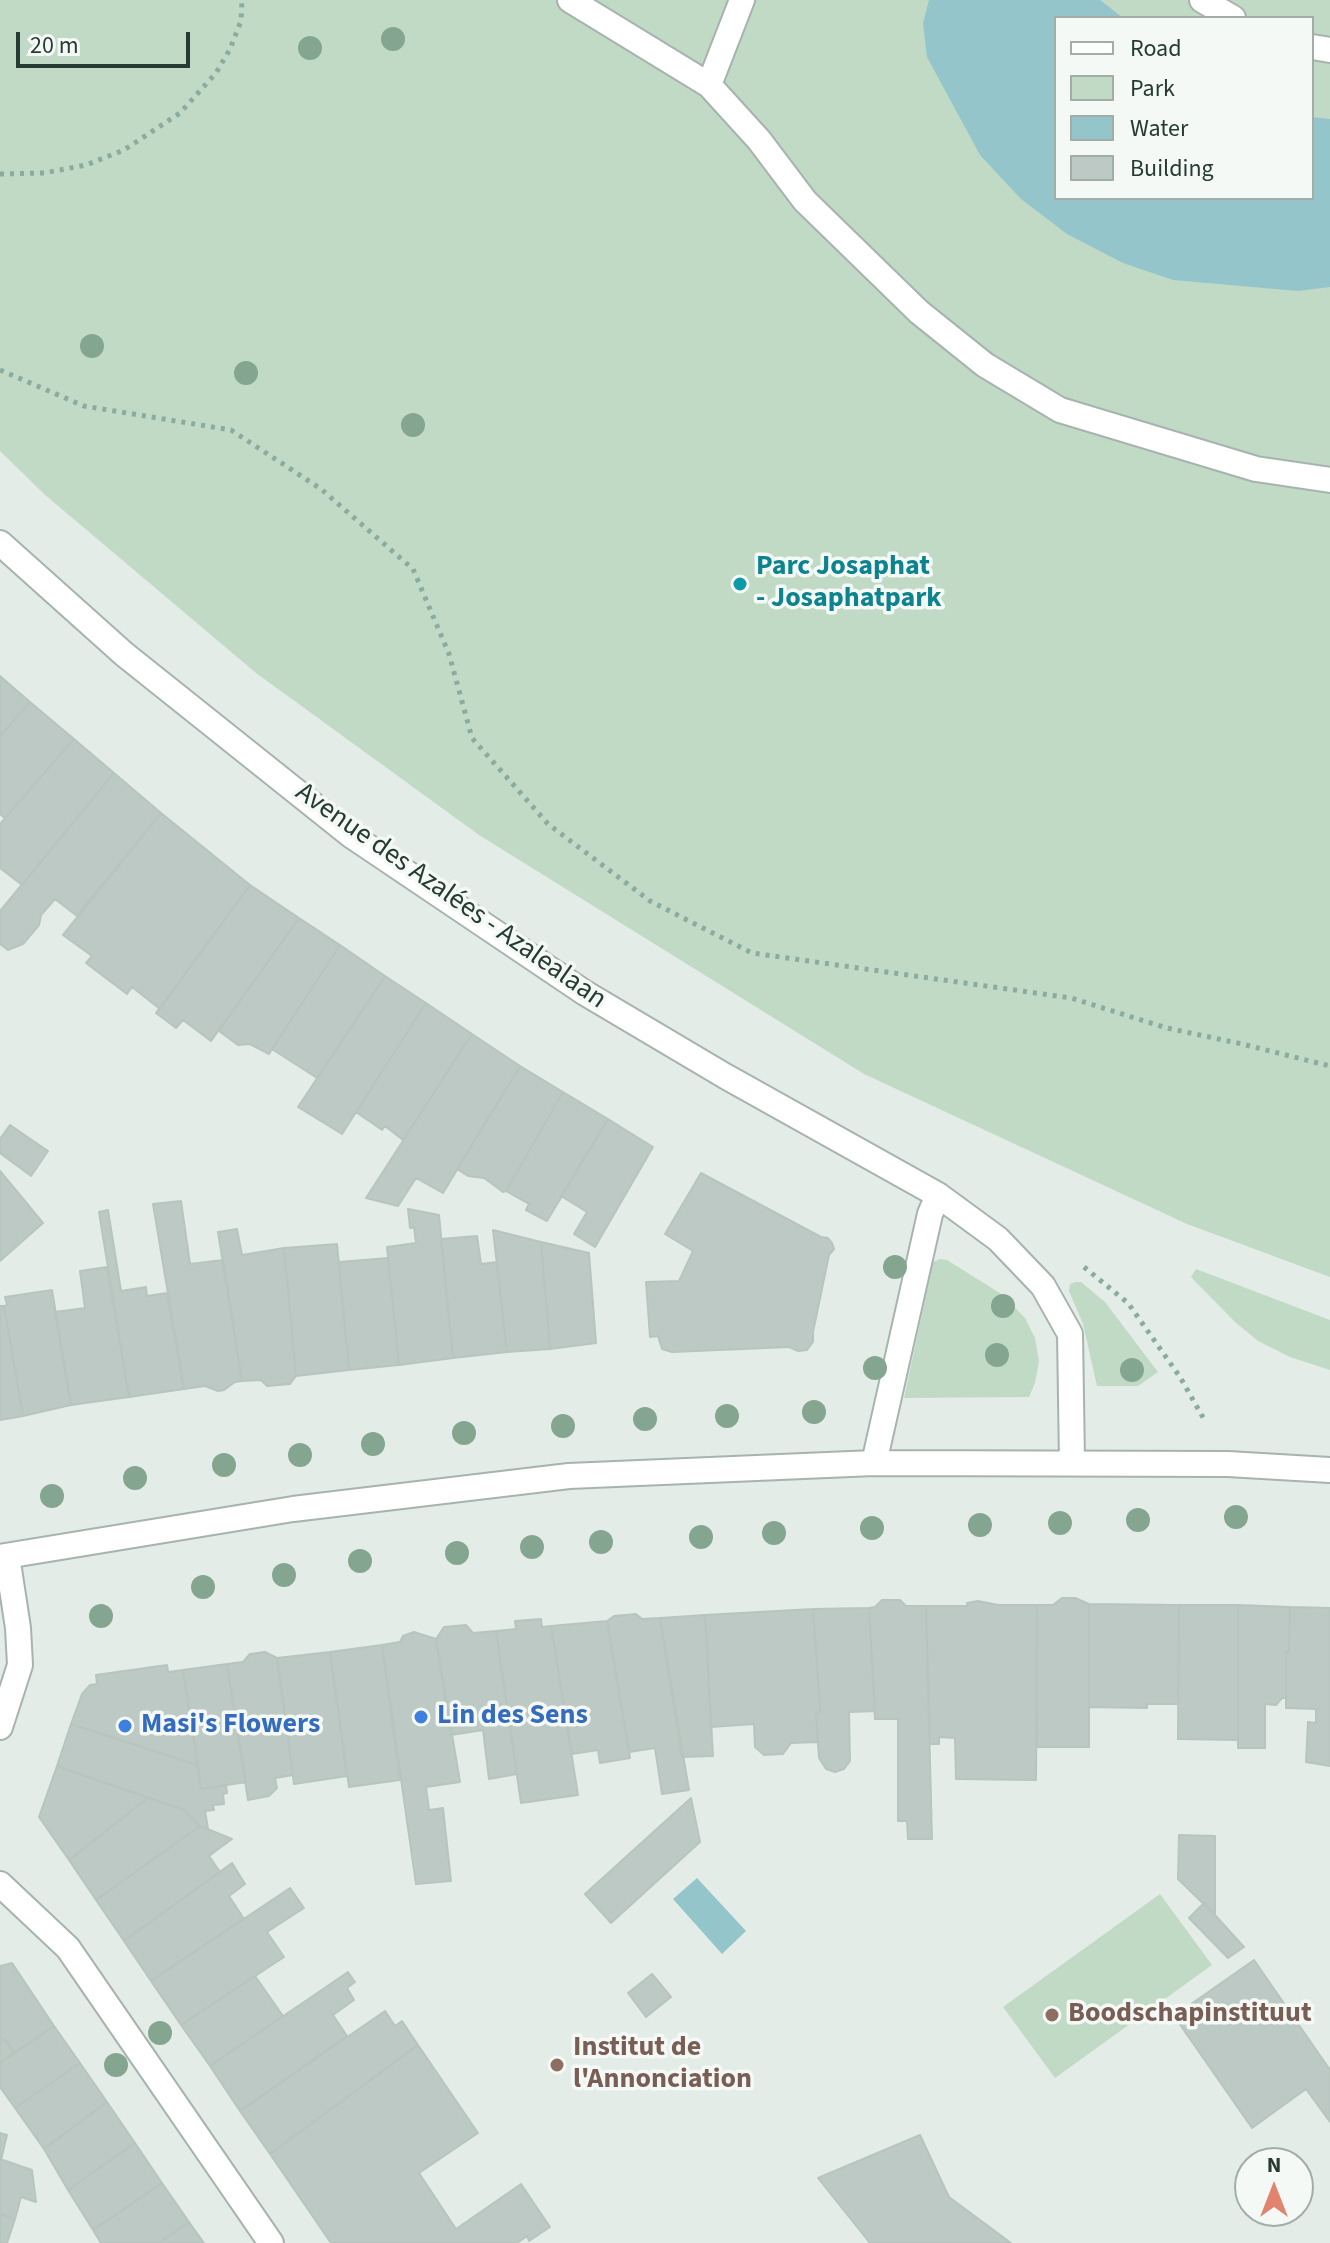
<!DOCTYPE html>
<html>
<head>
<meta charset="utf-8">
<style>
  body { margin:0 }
  #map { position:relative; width:1330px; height:2243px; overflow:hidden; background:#e4ece8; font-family:"Source Sans 3",sans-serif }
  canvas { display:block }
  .legend { position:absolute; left:1054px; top:16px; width:260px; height:184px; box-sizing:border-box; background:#f5f9f6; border:2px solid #a2ada8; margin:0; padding:10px 14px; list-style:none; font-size:24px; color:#263b34 }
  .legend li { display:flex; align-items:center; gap:16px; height:40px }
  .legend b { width:40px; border:2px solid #a2ada8 }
  .north { position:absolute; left:1234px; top:2147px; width:80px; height:80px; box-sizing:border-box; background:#f5f9f6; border:2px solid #a2ada8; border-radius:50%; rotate:0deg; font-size:22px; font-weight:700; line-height:32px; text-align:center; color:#263b34 }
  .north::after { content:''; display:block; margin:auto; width:28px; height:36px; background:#e1836d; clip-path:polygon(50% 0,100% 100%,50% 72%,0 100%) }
  .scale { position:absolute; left:16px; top:32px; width:174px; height:36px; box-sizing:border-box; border:4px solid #263b34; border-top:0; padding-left:10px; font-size:24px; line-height:28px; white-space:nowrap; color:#263b34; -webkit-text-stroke:6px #f5f9f6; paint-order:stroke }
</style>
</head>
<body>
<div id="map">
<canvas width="1330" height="2243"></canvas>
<ul class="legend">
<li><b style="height:10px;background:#fff"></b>Road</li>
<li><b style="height:22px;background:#c0dac6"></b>Park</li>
<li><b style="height:22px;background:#93c5ca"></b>Water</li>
<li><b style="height:22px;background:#bdc9c4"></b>Building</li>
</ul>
<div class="north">N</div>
<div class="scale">20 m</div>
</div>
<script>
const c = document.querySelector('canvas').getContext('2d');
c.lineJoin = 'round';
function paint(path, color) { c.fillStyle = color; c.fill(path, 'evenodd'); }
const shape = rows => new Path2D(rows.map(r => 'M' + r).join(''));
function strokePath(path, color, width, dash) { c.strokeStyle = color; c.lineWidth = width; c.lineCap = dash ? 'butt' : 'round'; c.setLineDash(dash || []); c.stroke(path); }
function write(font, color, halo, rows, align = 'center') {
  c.font = font + ' "Source Sans 3",sans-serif'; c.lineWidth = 7; c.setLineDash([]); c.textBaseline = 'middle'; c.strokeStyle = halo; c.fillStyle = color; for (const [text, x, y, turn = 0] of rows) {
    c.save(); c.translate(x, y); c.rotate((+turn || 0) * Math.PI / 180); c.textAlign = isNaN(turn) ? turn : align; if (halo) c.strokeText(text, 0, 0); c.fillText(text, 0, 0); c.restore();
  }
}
paint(shape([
  [0,0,1330,0,1330,1277,1187,1224,864,1074,479,835,256,673,44,494,0,451],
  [1056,18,1312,18,1312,198,1056,198],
  [940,1259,947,1260,1003,1295,1025,1318,1035,1338,1039,1361,1035,1383,1029,1397,904,1398,933,1262],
  [1196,1269,1330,1320,1330,1370,1290,1357,1258,1341,1235,1322,1191,1277],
  [1075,1282,1081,1282,1105,1302,1158,1372,1138,1386,1097,1386,1083,1324,1069,1291,1070,1284],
  [1160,1894,1212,1965,1055,2078,1003,2007]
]), '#c0dac6');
paint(shape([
  [929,0,1100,0,1123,18,1056,18,1056,198,1312,198,1312,117,1330,119,1330,287,1298,291,1173,280,1123,263,1067,234,1021,199,980,155,927,57,923,23],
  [697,1878,746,1931,722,1954,673,1899]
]), '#93c5ca');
const building = shape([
  [0,676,30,702,0,736,0,676],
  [30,702,74,739,5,818,0,814,0,736,30,702],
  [74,739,114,773,22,885,0,868,0,824,74,739],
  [114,773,161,813,77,916,55,899,41,915,39,925,23,944,8,950,0,944,0,911,114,773],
  [161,813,250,885,160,1009,132,987,127,994,86,963,92,956,63,935,161,813],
  [250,885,299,918,211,1041,183,1020,176,1028,156,1013,250,885],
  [299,918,340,945,269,1054,250,1044,238,1045,219,1031,299,918],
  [340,945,385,976,317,1078,272,1049,340,945],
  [385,976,426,1003,342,1134,298,1107,385,976],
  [426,1003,472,1034,403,1140,385,1126,382,1130,356,1112,426,1003],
  [472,1034,520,1066,443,1193,416,1178,398,1206,366,1198,472,1034],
  [520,1066,563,1092,506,1191,503,1192,484,1178,468,1176,457,1169,520,1066],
  [563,1092,608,1119,547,1221,526,1210,529,1204,506,1191,563,1092],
  [608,1119,653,1147,595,1247,574,1234,587,1212,561,1196,608,1119],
  [10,1125,48,1151,31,1176,0,1153,0,1139,10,1125],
  [0,1171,43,1223,0,1261,0,1171],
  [701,1173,821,1237,828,1238,832,1243,834,1249,829,1255,813,1332,813,1342,807,1350,798,1351,789,1347,672,1352,662,1349,658,1336,650,1337,646,1282,679,1281,693,1251,665,1234,701,1173],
  [181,1201,190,1264,223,1260,242,1381,235,1382,224,1390,218,1391,205,1386,184,1389,153,1204,181,1201],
  [408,1209,439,1215,453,1358,399,1365,387,1247,416,1243,414,1227,410,1228,408,1209],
  [108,1210,121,1291,146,1287,147,1296,167,1293,184,1389,129,1397,99,1212,108,1210],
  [237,1229,242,1255,284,1248,296,1376,290,1384,267,1386,261,1380,242,1381,218,1232,237,1229],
  [493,1230,541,1242,550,1349,507,1352,493,1230],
  [477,1236,481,1264,497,1262,507,1352,453,1358,441,1239,477,1236],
  [541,1242,589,1253,596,1343,550,1349,541,1242],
  [337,1244,349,1370,296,1376,284,1248,337,1244],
  [388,1258,399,1365,349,1370,339,1262,388,1258],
  [107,1267,129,1397,71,1405,55,1312,85,1308,80,1271,107,1267],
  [52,1290,71,1405,23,1416,4,1306,7,1305,5,1297,52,1290],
  [0,1306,4,1306,23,1416,0,1420,0,1306],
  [1062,1598,1075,1598,1089,1604,1089,1747,1037,1747,1037,1605,1053,1605,1062,1598],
  [882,1600,900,1600,906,1606,926,1606,932,1839,908,1839,907,1821,898,1821,898,1719,875,1719,869,1608,875,1607,882,1600],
  [978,1601,998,1605,1037,1605,1036,1780,956,1779,955,1738,939,1737,939,1744,930,1744,926,1606,967,1606,967,1603,978,1601],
  [1089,1604,1179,1605,1178,1704,1147,1704,1147,1708,1089,1707,1089,1604],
  [1179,1605,1238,1605,1238,1740,1178,1739,1179,1605],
  [1238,1605,1290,1607,1289,1652,1286,1652,1286,1698,1282,1698,1276,1705,1265,1704,1265,1748,1238,1748,1238,1605],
  [1290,1607,1330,1608,1330,1766,1306,1762,1308,1722,1316,1723,1316,1709,1286,1708,1286,1652,1289,1652,1290,1607],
  [869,1608,875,1711,849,1712,850,1761,844,1769,835,1772,826,1769,819,1758,816,1713,820,1712,820,1707,813,1609,869,1608],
  [813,1609,820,1707,820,1712,816,1713,818,1742,791,1743,783,1754,764,1755,755,1747,754,1724,711,1727,705,1615,813,1609],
  [636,1614,642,1619,660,1618,689,1790,662,1794,655,1748,629,1752,607,1621,614,1616,636,1614],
  [705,1615,713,1756,682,1757,660,1618,705,1615],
  [541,1619,542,1627,551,1626,578,1795,521,1803,496,1631,516,1629,515,1621,541,1619],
  [607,1621,630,1758,600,1763,598,1750,572,1754,551,1626,607,1621],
  [466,1625,473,1633,496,1631,517,1774,489,1779,483,1730,451,1735,436,1639,444,1627,466,1625],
  [414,1632,436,1639,460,1782,426,1787,429,1810,443,1808,451,1881,416,1884,382,1645,400,1642,403,1636,414,1632],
  [382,1645,400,1780,349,1787,330,1652,382,1645],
  [265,1652,277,1658,293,1775,275,1778,277,1788,269,1796,248,1800,227,1664,243,1662,250,1654,265,1652],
  [330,1652,347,1776,294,1784,277,1658,330,1652],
  [227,1664,246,1782,201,1789,183,1670,227,1664],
  [167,1665,168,1672,183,1670,198,1765,71,1724,82,1694,90,1685,97,1684,96,1675,167,1665],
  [71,1724,198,1765,201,1789,226,1785,227,1793,223,1794,224,1804,213,1805,214,1810,205,1811,208,1829,200,1826,184,1810,57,1766,71,1724],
  [57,1766,148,1798,69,1860,39,1817,57,1766],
  [148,1798,184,1810,200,1826,96,1900,69,1860,148,1798],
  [691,1798,700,1842,611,1923,585,1894,691,1798],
  [200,1826,232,1839,209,1856,220,1872,124,1941,96,1900,200,1826],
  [1179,1835,1215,1836,1215,1915,1178,1879,1179,1835],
  [232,1863,245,1884,229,1896,244,1919,151,1981,124,1941,232,1863],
  [290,1888,304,1908,267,1932,284,1957,181,2025,151,1981,290,1888],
  [1204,1903,1244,1947,1228,1958,1189,1918,1204,1903],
  [1254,1960,1330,2070,1330,2122,1306,2089,1252,2128,1174,2016,1254,1960],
  [12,1963,54,2026,14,2053,6,2041,0,2039,0,1966,12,1963],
  [348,1972,355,1982,347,1988,354,2000,333,2015,347,2036,240,2111,210,2066,348,1972],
  [652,1974,671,1997,646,2017,628,1993,652,1974],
  [255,1976,283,2016,210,2066,181,2025,255,1976],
  [385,2011,395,2026,402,2021,418,2045,270,2154,240,2111,385,2011],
  [54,2026,80,2063,15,2108,0,2087,0,2063,54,2026],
  [0,2039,6,2041,14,2053,0,2063,0,2039],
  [418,2045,478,2133,419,2173,456,2229,521,2184,550,2227,529,2241,527,2236,517,2243,331,2243,270,2154,418,2045],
  [80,2063,107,2102,44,2149,15,2108,80,2063],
  [107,2102,135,2143,68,2190,44,2149,107,2102],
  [0,2133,7,2135,1,2160,0,2159,0,2133],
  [920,2135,949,2197,1011,2243,870,2243,818,2178,920,2135],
  [135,2143,162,2183,93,2230,68,2190,135,2143],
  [0,2159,32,2170,36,2202,21,2197,15,2219,0,2214,0,2159],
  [162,2183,189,2222,159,2243,101,2243,93,2230,162,2183],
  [0,2214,15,2219,7,2243,0,2243,0,2214],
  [189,2222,204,2243,159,2243,189,2222]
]);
paint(building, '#bdc9c4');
strokePath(building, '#b7c5bf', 2);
const pedestrian = shape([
  [570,0,709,85,759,140,805,201,919,312,985,365,1060,410,1256,469,1330,480],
  [1202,0,1233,18],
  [1312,47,1330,50],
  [709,85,742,0]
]);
const minor = shape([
  [0,543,124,654,352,836,585,993,725,1076,938,1195,998,1239,1043,1286,1070,1334,1072,1462],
  [874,1463,930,1214,938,1195],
  [0,1557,293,1509,569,1476,874,1463,1228,1464,1330,1470],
  [0,1727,20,1665,18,1628,7,1556],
  [0,1884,68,1948,271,2243]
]);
strokePath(pedestrian, '#a7b3ae', 28);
strokePath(minor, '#a7b3ae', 28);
strokePath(shape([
  [0,174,44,173,86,165,124,150,180,113,216,73,230,49,241,21,242,0],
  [0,370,84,406,231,430,321,489,413,569,449,654,472,738,548,824,650,901,752,953,1071,998,1167,1028,1242,1044,1330,1066],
  [1084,1267,1128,1303,1180,1377,1205,1421]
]), '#89ac9f', 5, [4, 6]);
strokePath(pedestrian, '#fff', 24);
strokePath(minor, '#fff', 24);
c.fillStyle = '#84a690';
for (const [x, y] of [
  [393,39],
  [310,48],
  [92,346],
  [246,373],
  [413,425],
  [895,1267],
  [1003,1306],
  [997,1355],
  [875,1368],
  [1132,1370],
  [814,1412],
  [727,1416],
  [645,1419],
  [563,1426],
  [464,1433],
  [373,1444],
  [300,1455],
  [224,1465],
  [135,1478],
  [52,1496],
  [1236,1517],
  [1138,1520],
  [1060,1523],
  [980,1525],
  [872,1528],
  [774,1533],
  [701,1537],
  [601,1542],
  [532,1547],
  [457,1553],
  [360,1561],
  [284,1575],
  [203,1587],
  [101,1616],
  [160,2033],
  [116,2065]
]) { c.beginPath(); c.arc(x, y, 12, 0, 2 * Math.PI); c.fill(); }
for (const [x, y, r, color] of [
  [740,584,8,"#0f9aa8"],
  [421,1717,8,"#3f7fe0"],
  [125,1726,8,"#3f7fe0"],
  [1052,2015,8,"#8d6e63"],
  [557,2065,8,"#8d6e63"]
]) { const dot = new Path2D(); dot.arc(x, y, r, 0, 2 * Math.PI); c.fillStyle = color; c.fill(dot); strokePath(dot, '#f5f9f6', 3); }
write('bold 28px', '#0d838f', '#f5f9f6', [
  ["Parc Josaphat",756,568],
  ["- Josaphatpark",756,600]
], 'left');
write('28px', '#263b34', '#f5f9f6', [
  ["Avenue des Azalées - Azalealaan",450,897,35]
]);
write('bold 28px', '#366cbe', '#f5f9f6', [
  ["Lin des Sens",437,1717],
  ["Masi's Flowers",141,1726]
], 'left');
write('bold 28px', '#785e54', '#f5f9f6', [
  ["Boodschapinstituut",1068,2015],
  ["Institut de",573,2049],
  ["l'Annonciation",573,2081]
], 'left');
</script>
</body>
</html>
